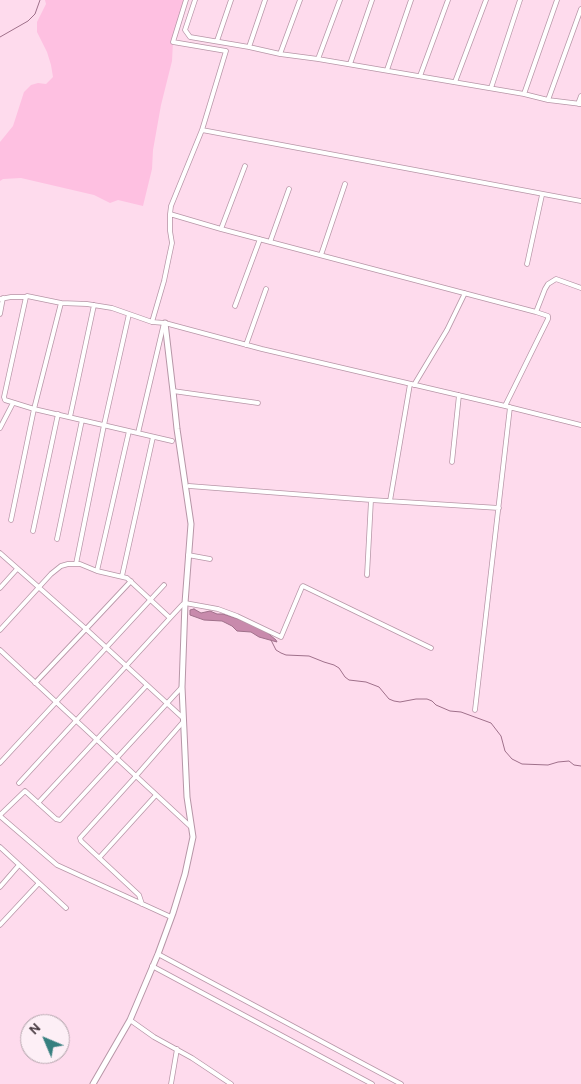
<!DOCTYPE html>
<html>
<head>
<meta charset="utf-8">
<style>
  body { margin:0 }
  #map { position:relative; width:581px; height:1084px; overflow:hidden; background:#fedbed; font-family:Karla,sans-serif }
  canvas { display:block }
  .north { position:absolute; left:20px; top:1014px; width:50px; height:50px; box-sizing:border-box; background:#fdeff6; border:1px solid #b1a3aa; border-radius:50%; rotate:315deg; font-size:14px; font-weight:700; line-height:20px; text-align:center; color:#3f3239 }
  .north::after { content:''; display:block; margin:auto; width:18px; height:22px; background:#367f7f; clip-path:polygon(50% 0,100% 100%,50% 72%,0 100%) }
</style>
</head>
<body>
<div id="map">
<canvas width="581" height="1084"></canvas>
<div class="north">N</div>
</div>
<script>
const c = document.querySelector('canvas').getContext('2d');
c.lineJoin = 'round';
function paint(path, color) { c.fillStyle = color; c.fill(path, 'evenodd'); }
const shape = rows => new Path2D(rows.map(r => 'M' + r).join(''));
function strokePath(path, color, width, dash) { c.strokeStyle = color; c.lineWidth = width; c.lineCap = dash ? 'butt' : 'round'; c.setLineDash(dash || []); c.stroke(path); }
paint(shape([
  [45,0,186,0,173,42,172,61,161,105,153,150,152,169,143,206,118,200,110,203,94,195,21,178,3,179,0,181,0,142,13,126,24,92,31,85,38,83,46,84,53,77,51,65,47,52,37,32,37,22,46,4]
]), '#fec0e1');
const water = shape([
  [194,609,201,613,210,611,217,614,223,614,238,619,263,629,276,640,277,642,259,637,251,632,237,631,232,626,222,621,204,620,190,615,190,610,194,609]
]);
paint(water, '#c88aac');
strokePath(water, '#9f708a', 1);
strokePath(shape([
  [0,37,28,21,35,14,40,0],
  [271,640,276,650,281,653,286,655,309,656,324,662,334,665,339,668,345,677,349,680,366,682,379,687,389,699,394,701,400,702,416,699,427,699,432,701,436,705,450,711,461,712,491,723,501,736,505,751,512,759,522,764,548,765,558,762,569,761,574,765,581,766]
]), '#9f708a', 1);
const street = shape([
  [195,0,185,30,190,37,249,47,280,54,318,59,524,94,548,100,581,104],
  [217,41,231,0],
  [249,47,265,0],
  [280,54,300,0],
  [318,59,340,0],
  [350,64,372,0],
  [387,70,411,0],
  [420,76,448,0],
  [455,82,486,0],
  [491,88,520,0],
  [524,94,557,0],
  [548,100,581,9],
  [578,104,581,96],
  [202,130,581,201],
  [170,214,221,229,536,312,548,316,548,319,505,406],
  [221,229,245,166],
  [270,242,289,189],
  [321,255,345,184],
  [527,264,542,195],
  [26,297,4,397,5,400,34,409,172,441],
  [0,299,11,297,26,297,27,296,61,303,87,304,112,308,152,322,165,323,262,349,505,406,581,425],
  [235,306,260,239],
  [536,312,545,289,548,284,556,279,581,288],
  [0,314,3,298],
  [152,322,164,281,169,257,172,243,170,231,170,214,171,206,202,130,226,51,173,42,186,0],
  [246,345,266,289],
  [414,385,447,330,465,293],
  [173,391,258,403],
  [70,417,94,305],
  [0,428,13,403],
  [138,433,164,323],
  [452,462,459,395],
  [189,486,371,500,499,508],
  [390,501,410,384],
  [11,520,34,409,61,303],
  [33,531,58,414],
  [57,539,82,420],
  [0,553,86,629,35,683],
  [188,555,210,559],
  [76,564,104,425,129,314],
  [97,571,129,431],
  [367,575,371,500],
  [122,576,153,437],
  [131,581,86,629,183,718],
  [0,588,17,569],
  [0,630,51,574,61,566,68,564,80,564,97,571,127,578,170,618],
  [0,650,191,827],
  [475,710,510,407],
  [0,763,164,585],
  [19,783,170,618,182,605,185,603,218,609,237,616,281,637,302,587,303,586,431,648],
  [38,803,147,685],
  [0,815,25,791,56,819,60,820,182,687],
  [0,816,57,865,171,917],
  [0,847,66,908],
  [99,858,156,795],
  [0,887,19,865],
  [142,904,139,895,81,841,80,838,136,776,183,722],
  [0,925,39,883],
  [158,954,401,1084],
  [152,966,372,1084],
  [130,1020,154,1037,192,1058,231,1084],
  [171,1084,177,1049]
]);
const secondary = shape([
  [93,1084,130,1020,158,954,173,913,185,874,193,837,187,797,182,687,185,603,191,524,177,429,173,391,165,323]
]);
strokePath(street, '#b796a7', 5.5);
strokePath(secondary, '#b796a7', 7);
strokePath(street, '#fff', 4);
strokePath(secondary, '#fff', 5);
</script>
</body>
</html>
